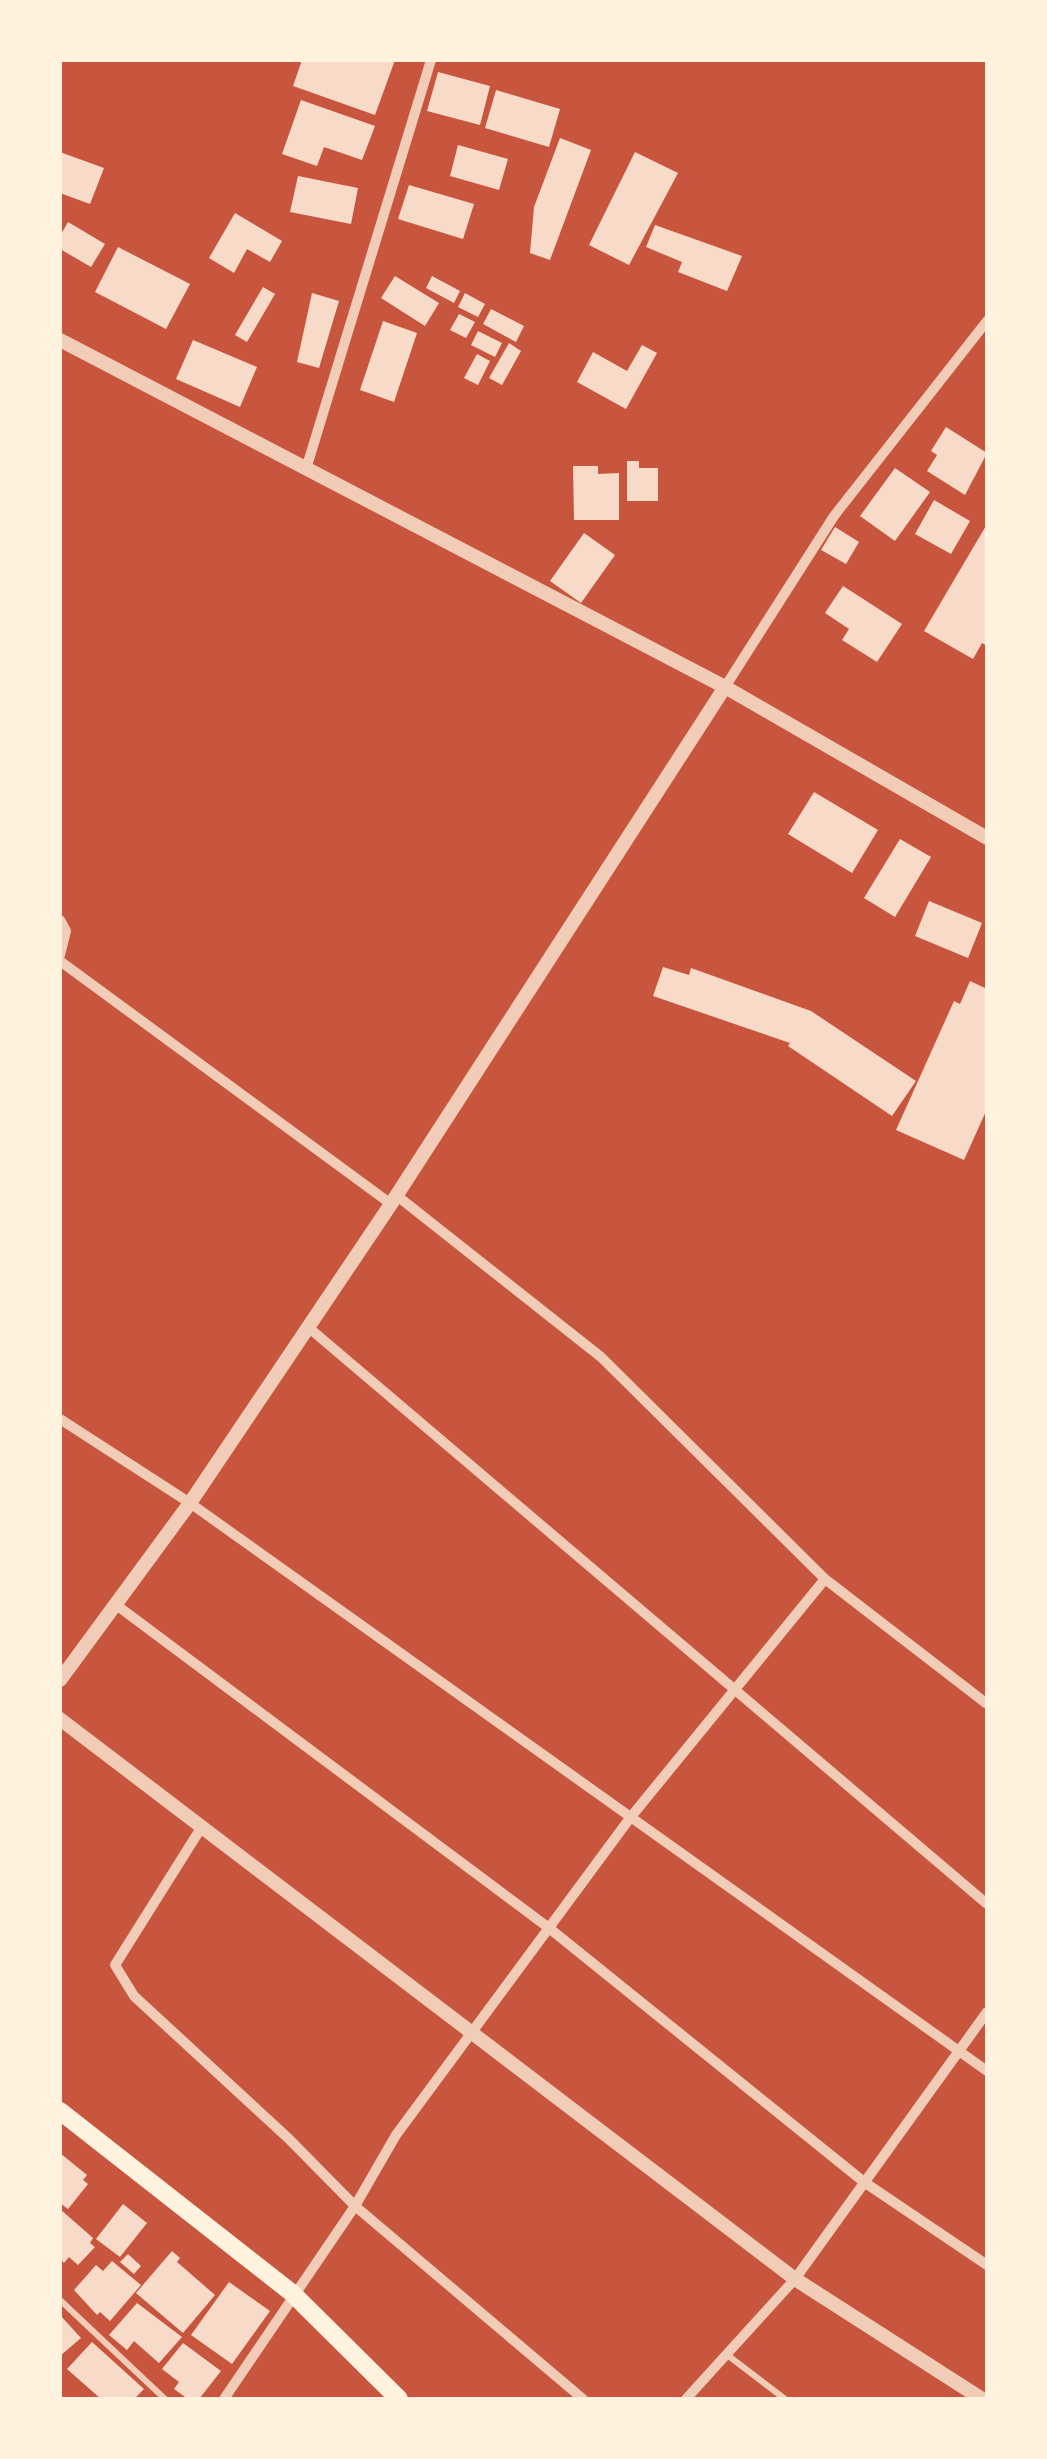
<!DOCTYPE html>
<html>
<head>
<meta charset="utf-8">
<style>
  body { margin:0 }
  #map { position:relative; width:1047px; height:2459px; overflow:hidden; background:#c8553d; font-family:Karla,sans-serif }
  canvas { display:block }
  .frame { position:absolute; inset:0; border:62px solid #fff3e0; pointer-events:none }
</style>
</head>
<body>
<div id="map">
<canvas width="1047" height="2459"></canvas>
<div class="frame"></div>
</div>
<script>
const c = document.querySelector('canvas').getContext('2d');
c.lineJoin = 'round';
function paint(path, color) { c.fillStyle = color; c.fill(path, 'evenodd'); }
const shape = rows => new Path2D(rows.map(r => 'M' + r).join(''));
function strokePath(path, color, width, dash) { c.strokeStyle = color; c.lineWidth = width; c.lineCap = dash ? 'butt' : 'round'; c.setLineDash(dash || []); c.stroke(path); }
paint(shape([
  [302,60,395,60,375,115,293,86],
  [438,72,490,86,480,125,427,111],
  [496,90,560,109,549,147,485,128],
  [301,100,375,126,362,160,324,147,317,166,282,154],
  [560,138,591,150,550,260,530,253,534,207],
  [458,145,508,159,499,190,450,176],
  [60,152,104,168,90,204,60,193],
  [635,152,678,173,629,265,589,245],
  [298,176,358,188,351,224,290,212],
  [409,185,474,204,463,239,398,219],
  [235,213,282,241,270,262,247,249,234,273,209,258],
  [68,222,105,244,91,267,60,249,60,236],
  [655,225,742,256,727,291,678,272,682,262,646,247],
  [118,247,190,284,166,329,95,292],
  [395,276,439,303,425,326,381,298],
  [432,276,460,291,454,303,426,288],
  [263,287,275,294,247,342,235,335],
  [312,293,339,301,319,368,297,362],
  [465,293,485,304,478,317,458,307],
  [491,309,524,326,516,342,483,324],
  [459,314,475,322,466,338,450,330],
  [383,321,417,333,394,402,360,390],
  [478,331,502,343,495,357,471,345],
  [193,340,257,367,240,407,176,379],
  [509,343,521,351,502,385,489,378],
  [642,345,657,353,626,409,577,382,593,352,627,371],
  [477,354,490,361,478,385,464,378],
  [946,427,987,453,965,495,927,471,937,455,931,451],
  [627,461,639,461,639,468,658,468,658,501,627,501],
  [573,466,598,466,598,474,619,473,619,520,574,520],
  [895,468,930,492,895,541,860,516],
  [934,500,970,521,951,554,915,534],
  [987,524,987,646,982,643,973,659,924,631],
  [835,527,859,542,846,564,821,550],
  [584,533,615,555,581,603,550,581],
  [843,586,902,624,877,662,842,640,849,629,825,613],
  [814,792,878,830,852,873,788,834],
  [900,839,931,857,895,917,864,898],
  [929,901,982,923,968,958,915,936],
  [663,967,689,975,691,968,811,1011,916,1081,892,1116,788,1046,790,1043,653,996],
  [970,981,987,989,987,1109,964,1160,896,1130,954,1001,960,1004],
  [60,2153,87,2175,83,2180,88,2184,68,2209,60,2203],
  [123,2204,147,2223,120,2257,96,2239],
  [60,2209,93,2238,90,2243,95,2247,78,2265,69,2257,64,2263,60,2259],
  [172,2251,180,2258,177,2262,215,2295,183,2333,136,2293],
  [128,2254,141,2266,134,2274,120,2262],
  [112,2261,141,2285,110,2321,100,2312,97,2315,74,2290,96,2265,103,2271],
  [229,2282,270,2311,232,2364,191,2335],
  [137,2303,182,2337,159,2363,134,2341,127,2350,109,2335],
  [60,2315,81,2338,60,2356],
  [92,2342,144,2389,134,2399,101,2399,67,2369],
  [183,2343,221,2371,199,2399,188,2399,174,2389,179,2382,162,2369]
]), '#f7dbc8');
strokePath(shape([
  [60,2300,165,2399],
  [726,2354,785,2399]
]), '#f1ccb7', 6);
strokePath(shape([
  [306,469,431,60],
  [725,687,834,516,987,321],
  [60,920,66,931,60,955],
  [60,961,391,1204],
  [396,1195,601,1357,825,1579,987,1704],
  [308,1327,987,1904],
  [60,1419,190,1503,987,2071],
  [115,1604,549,1928,864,2182,987,2265],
  [201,1828,115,1965,134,1996,289,2139,355,2206,583,2399],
  [224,2399,355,2206,396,2135,630,1818,825,1579],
  [686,2399,795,2279,987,2012]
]), '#f1ccb7', 10);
strokePath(shape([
  [60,340,725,687,987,838],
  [60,1680,190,1503,391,1204,725,687],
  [60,1719,795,2279,982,2399]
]), '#f1ccb7', 14);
strokePath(shape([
  [60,2111,292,2293,399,2399]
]), '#fff3e0', 18);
</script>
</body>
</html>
